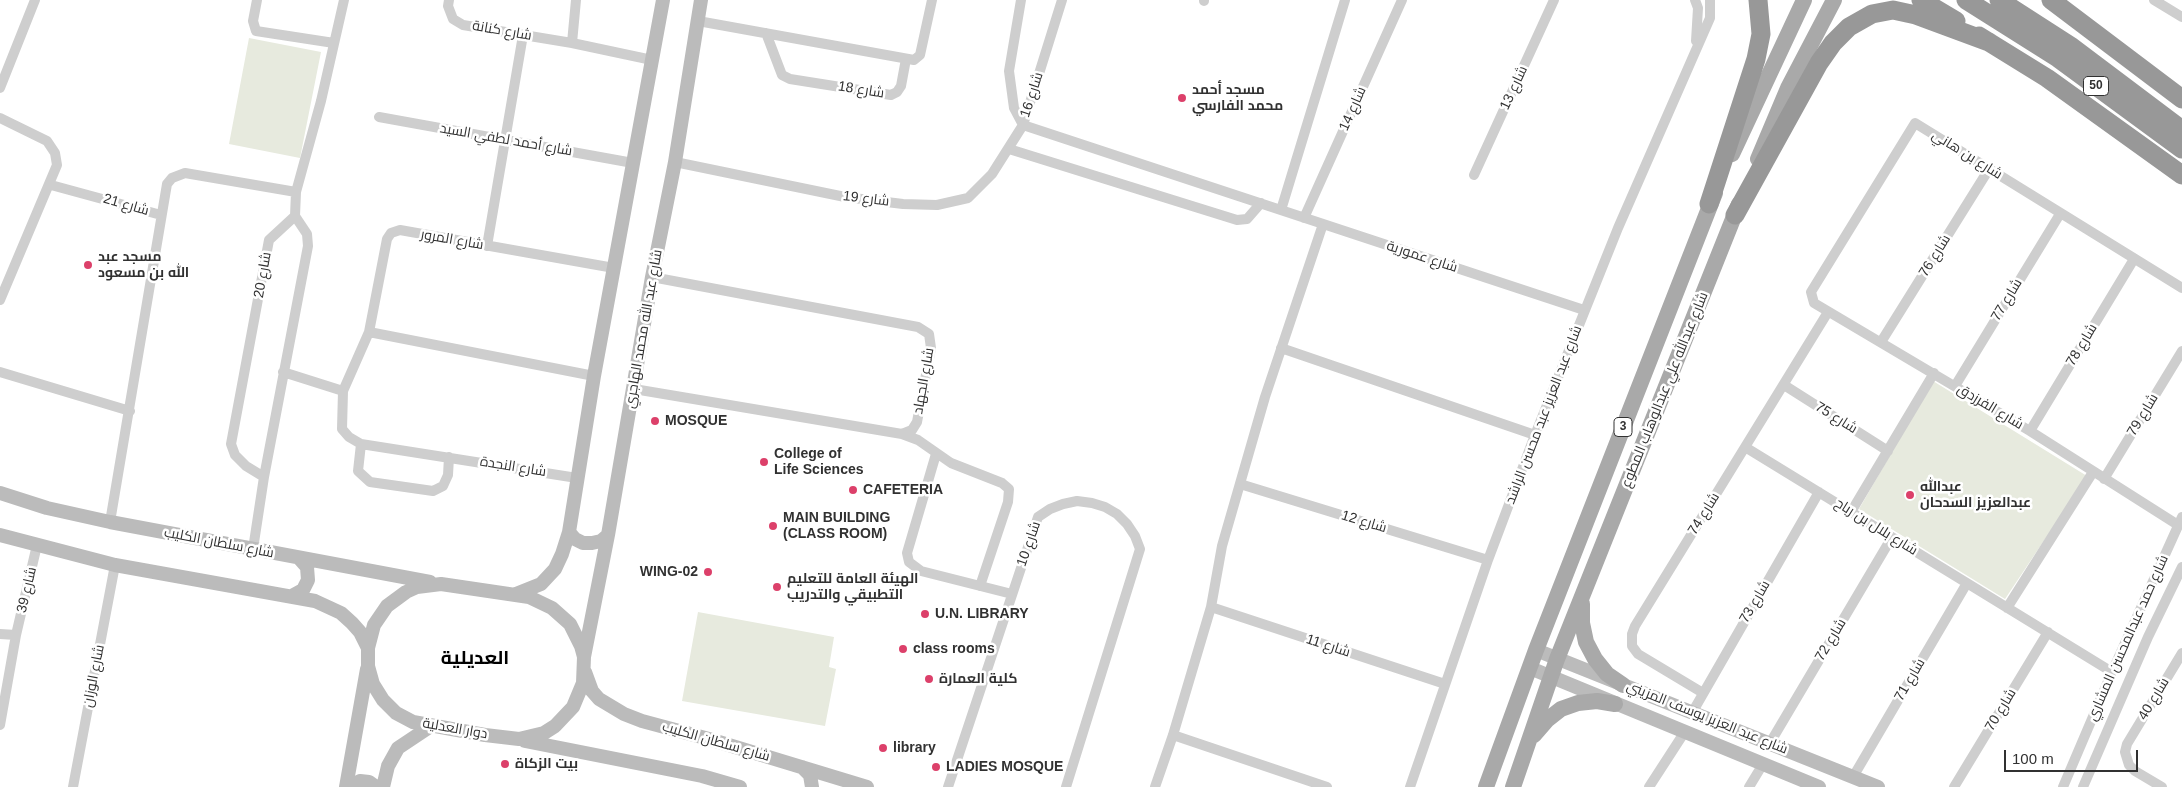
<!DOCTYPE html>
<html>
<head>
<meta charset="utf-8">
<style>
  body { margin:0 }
  #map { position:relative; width:2182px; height:787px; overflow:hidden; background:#fff; font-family:Arial,sans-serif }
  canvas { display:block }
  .scale { position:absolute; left:2004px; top:750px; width:134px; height:22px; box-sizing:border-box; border:2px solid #313131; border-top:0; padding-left:6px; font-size:15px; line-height:18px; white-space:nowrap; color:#313131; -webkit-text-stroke:4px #fff; paint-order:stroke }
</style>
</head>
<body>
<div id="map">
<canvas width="2182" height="787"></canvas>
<div class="scale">100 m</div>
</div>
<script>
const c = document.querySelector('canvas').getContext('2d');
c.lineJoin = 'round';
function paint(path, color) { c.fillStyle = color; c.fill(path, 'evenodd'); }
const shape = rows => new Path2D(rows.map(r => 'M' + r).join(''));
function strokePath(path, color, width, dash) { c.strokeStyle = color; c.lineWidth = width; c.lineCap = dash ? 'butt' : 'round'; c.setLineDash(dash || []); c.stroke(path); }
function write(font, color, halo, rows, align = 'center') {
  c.font = font + ' Arial,Cairo,sans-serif'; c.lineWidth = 5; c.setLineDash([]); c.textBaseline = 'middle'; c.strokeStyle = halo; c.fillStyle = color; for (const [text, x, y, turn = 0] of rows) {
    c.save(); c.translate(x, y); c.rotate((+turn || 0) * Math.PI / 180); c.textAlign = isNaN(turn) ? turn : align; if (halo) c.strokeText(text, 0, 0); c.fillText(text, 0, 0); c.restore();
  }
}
paint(shape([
  [249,38,321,52,300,158,229,144],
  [1933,381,2087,476,2005,599,1859,509],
  [698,612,834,637,829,667,836,669,825,726,682,701]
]), '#e7eade');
strokePath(shape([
  [257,0,253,21,256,31,334,43],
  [449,0,448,6,453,19,463,25,572,43,652,60],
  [1021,0,1009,71,1014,108,1023,125],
  [1695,0,1698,8,1696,41],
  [2154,0,2182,17],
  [1204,1,1204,0],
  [698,21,914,60,920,55,932,0],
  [766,33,782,75,790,79,891,95,897,92,901,86,906,59],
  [572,43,576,0],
  [0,88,35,0],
  [379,117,633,163],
  [0,118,47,141,55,153,57,165,0,300],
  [1023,125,1584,310],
  [1009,149,1237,220,1247,219,1261,203],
  [675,162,845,197,903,204,937,205,968,198,992,174,1023,125,1062,0],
  [1474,175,1554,0],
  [51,185,161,215],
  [1281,210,1345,0],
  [295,216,296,192,321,101,344,0],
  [1304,218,1402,0],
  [487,246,523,35],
  [369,332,594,376],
  [1881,342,1989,169],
  [1281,348,1535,435],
  [0,372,130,411],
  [283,372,343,391],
  [1784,385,1888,451],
  [1955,386,2060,214],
  [634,389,902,434,912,430,917,422,931,348,929,334,918,327,652,277],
  [2030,431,2134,259],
  [902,434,918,440,951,463,1002,483,1009,489,1008,502,980,586],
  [361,444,358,471,370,482,433,491,443,486,448,475,449,457],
  [1745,447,2112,672],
  [936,454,907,553,909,562,921,571,1012,594],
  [264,477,246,466,235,455,231,444,269,240,295,216],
  [577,478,361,444,349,437,342,429,343,391,369,332,387,239,391,233,400,230,614,268],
  [2104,479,2182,351],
  [1240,484,1488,560],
  [1851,512,1934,373],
  [110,522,167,184,172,178,185,173,296,192],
  [2178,525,2030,431,1814,303,1811,292,1915,123,2182,288],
  [253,549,264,477,308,246,307,234,295,216],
  [1211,607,1445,684],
  [2007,608,2093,472],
  [0,634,16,635],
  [1703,693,1638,654,1632,646,1632,634,1635,626,1828,312],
  [1692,713,1819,492],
  [0,725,16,635,37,545],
  [1173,735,1327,787],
  [1770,743,1892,537],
  [1853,777,1967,583],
  [73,787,115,565],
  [948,787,1038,517,1050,509,1063,504,1077,501,1092,503,1105,507,1117,514,1127,524,1135,536,1140,549,1066,787],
  [1155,787,1173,735,1211,607,1222,546,1265,397,1323,224],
  [1410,787,1488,560,1535,435,1618,228,1710,18,1710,0],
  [1649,787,1684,733],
  [1749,787,1763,764],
  [1954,787,2048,632],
  [2063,787,2112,672,2182,517],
  [2083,787,2148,637,2182,567],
  [2162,787,2135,771,2129,765,2125,752,2127,744,2182,653]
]), '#cecece', 10);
strokePath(shape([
  [0,493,47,508,110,522,430,582],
  [569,532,575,539,583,543,592,543,601,541,608,535],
  [0,535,115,565,315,601,341,613,352,623,360,632,368,648],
  [441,584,529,597,552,608,570,624,581,646,584,657,583,683,573,707,555,726,544,733,519,739,485,735,413,722,396,713,383,700,373,684,368,666,368,648,374,625,387,606,406,592,417,587,441,584],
  [516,594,541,584,555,569,562,554,569,532,594,376,663,0],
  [292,596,303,590,308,580,307,567,299,558],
  [1536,650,1878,787],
  [584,657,608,535,652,277,675,162,701,0],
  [1530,668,1819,787],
  [585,672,592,691,599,699,624,714,642,721,709,739,867,787],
  [525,741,702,776,740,787],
  [802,767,810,775,812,787],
  [346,787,367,669],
  [350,787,360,781,369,782,376,787],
  [383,787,388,766,398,748,431,726]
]), '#bbb', 14);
strokePath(shape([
  [1732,154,1804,0],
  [1758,159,1788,88,1834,0],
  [1582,604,1582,623,1586,642,1595,659,1607,674,1623,685],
  [1534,735,1547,720,1561,709,1578,703,1597,701,1615,704],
  [1486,787,1536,650,1715,193],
  [1513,787,1557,659,1739,204]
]), '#a9a9a9', 16);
strokePath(shape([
  [1921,0,1956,21],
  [1966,0,2058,58,2182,149],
  [1999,0,2072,47,2182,130],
  [2051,0,2182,99],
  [1979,36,2047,78,2182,175],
  [1709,204,1756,59,1761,34,1758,0],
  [1735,215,1819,63,1833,43,1849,27,1872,14,1893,10,1916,15,1989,42]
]), '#989898', 19);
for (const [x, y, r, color] of [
  [1182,98,5,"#dc406a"],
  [88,265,5,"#dc406a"],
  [655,421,5,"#dc406a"],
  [764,462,5,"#dc406a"],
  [853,490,5,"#dc406a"],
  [1910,495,5,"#dc406a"],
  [773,526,5,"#dc406a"],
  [708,572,5,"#dc406a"],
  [777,587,5,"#dc406a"],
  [925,614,5,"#dc406a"],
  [903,649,5,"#dc406a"],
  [929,679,5,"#dc406a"],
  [883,748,5,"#dc406a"],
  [505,764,5,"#dc406a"],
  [936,767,5,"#dc406a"]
]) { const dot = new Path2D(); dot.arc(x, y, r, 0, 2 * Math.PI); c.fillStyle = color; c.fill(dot); strokePath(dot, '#fff', 2); }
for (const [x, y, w] of [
  [2096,86,25],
  [1623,427,18]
]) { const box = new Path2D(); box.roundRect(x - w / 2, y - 9.5, w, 19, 4); c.fillStyle = '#fff'; c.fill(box); strokePath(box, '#313131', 1); }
write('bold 12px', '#313131', null, [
  ["50",2096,86],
  ["3",1623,427]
]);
write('14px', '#313131', '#fff', [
  ["شارع كنانة",502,31,10],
  ["شارع 13",1514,88,-65],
  ["شارع 18",861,90,9],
  ["شارع 16",1032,95,-72],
  ["شارع 14",1353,109,-66],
  ["شارع أحمد لطفي السيد",506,140,10],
  ["شارع بن هاني",1967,155,32],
  ["شارع 19",866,199,7],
  ["شارع 21",126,205,16],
  ["شارع المرور",452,240,10],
  ["شارع 76",1935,256,-58],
  ["شارع عمورية",1422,257,18],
  ["شارع 20",263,275,-80],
  ["شارع 77",2007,300,-59],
  ["شارع عبد الله محمد الهاجري",644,329,-80],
  ["شارع 78",2082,345,-59],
  ["شارع الجهاد",924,381,-80],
  ["شارع عبدالله علي عبدالوهاب المطوع",1665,390,-68],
  ["شارع الفرزدق",1990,407,31],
  ["شارع عبد العزيز عبد محسن الراشد",1544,415,-69],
  ["شارع 79",2143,415,-59],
  ["شارع 75",1836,418,32],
  ["شارع النجدة",513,467,9],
  ["شارع 74",1704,514,-58],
  ["شارع 12",1364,522,17],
  ["شارع بلال بن رباح",1876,527,32],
  ["شارع سلطان الكليب",219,543,11],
  ["شارع 10",1029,544,-71],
  ["شارع 39",27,590,-77],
  ["شارع 73",1755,602,-60],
  ["شارع حمد عبدالمحسن المشاري",2128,638,-66],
  ["شارع 72",1831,640,-59],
  ["شارع 11",1328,646,18],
  ["شارع الوزان",94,676,-79],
  ["شارع 71",1910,680,-60],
  ["شارع 40",2154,699,-59],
  ["شارع 70",2001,710,-59],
  ["شارع عبد العزيز يوسف المزيني",1707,718,22],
  ["دوار العدلية",455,729,10],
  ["شارع سلطان الكليب",716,742,16]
]);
write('bold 14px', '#313131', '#fff', [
  ["مسجد أحمد",1192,90],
  ["محمد الفارسي",1192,106],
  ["مسجد عبد",98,257],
  ["الله بن مسعود",98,273],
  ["MOSQUE",665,421],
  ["College of",774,454],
  ["Life Sciences",774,470],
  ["عبدالله",1920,487],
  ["عبدالعزيز السدحان",1920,503],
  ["CAFETERIA",863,490],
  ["MAIN BUILDING",783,518],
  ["(CLASS ROOM)",783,534],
  ["WING-02",698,572,"right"],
  ["الهيئة العامة للتعليم",787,579],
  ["التطبيقي والتدريب",787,595],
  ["U.N. LIBRARY",935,614],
  ["class rooms",913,649],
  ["كلية العمارة",939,679],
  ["library",893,748],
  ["بيت الزكاة",515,764],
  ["LADIES MOSQUE",946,767]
], 'left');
write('bold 19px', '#000', '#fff', [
  ["العديلية",475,659]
]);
</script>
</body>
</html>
